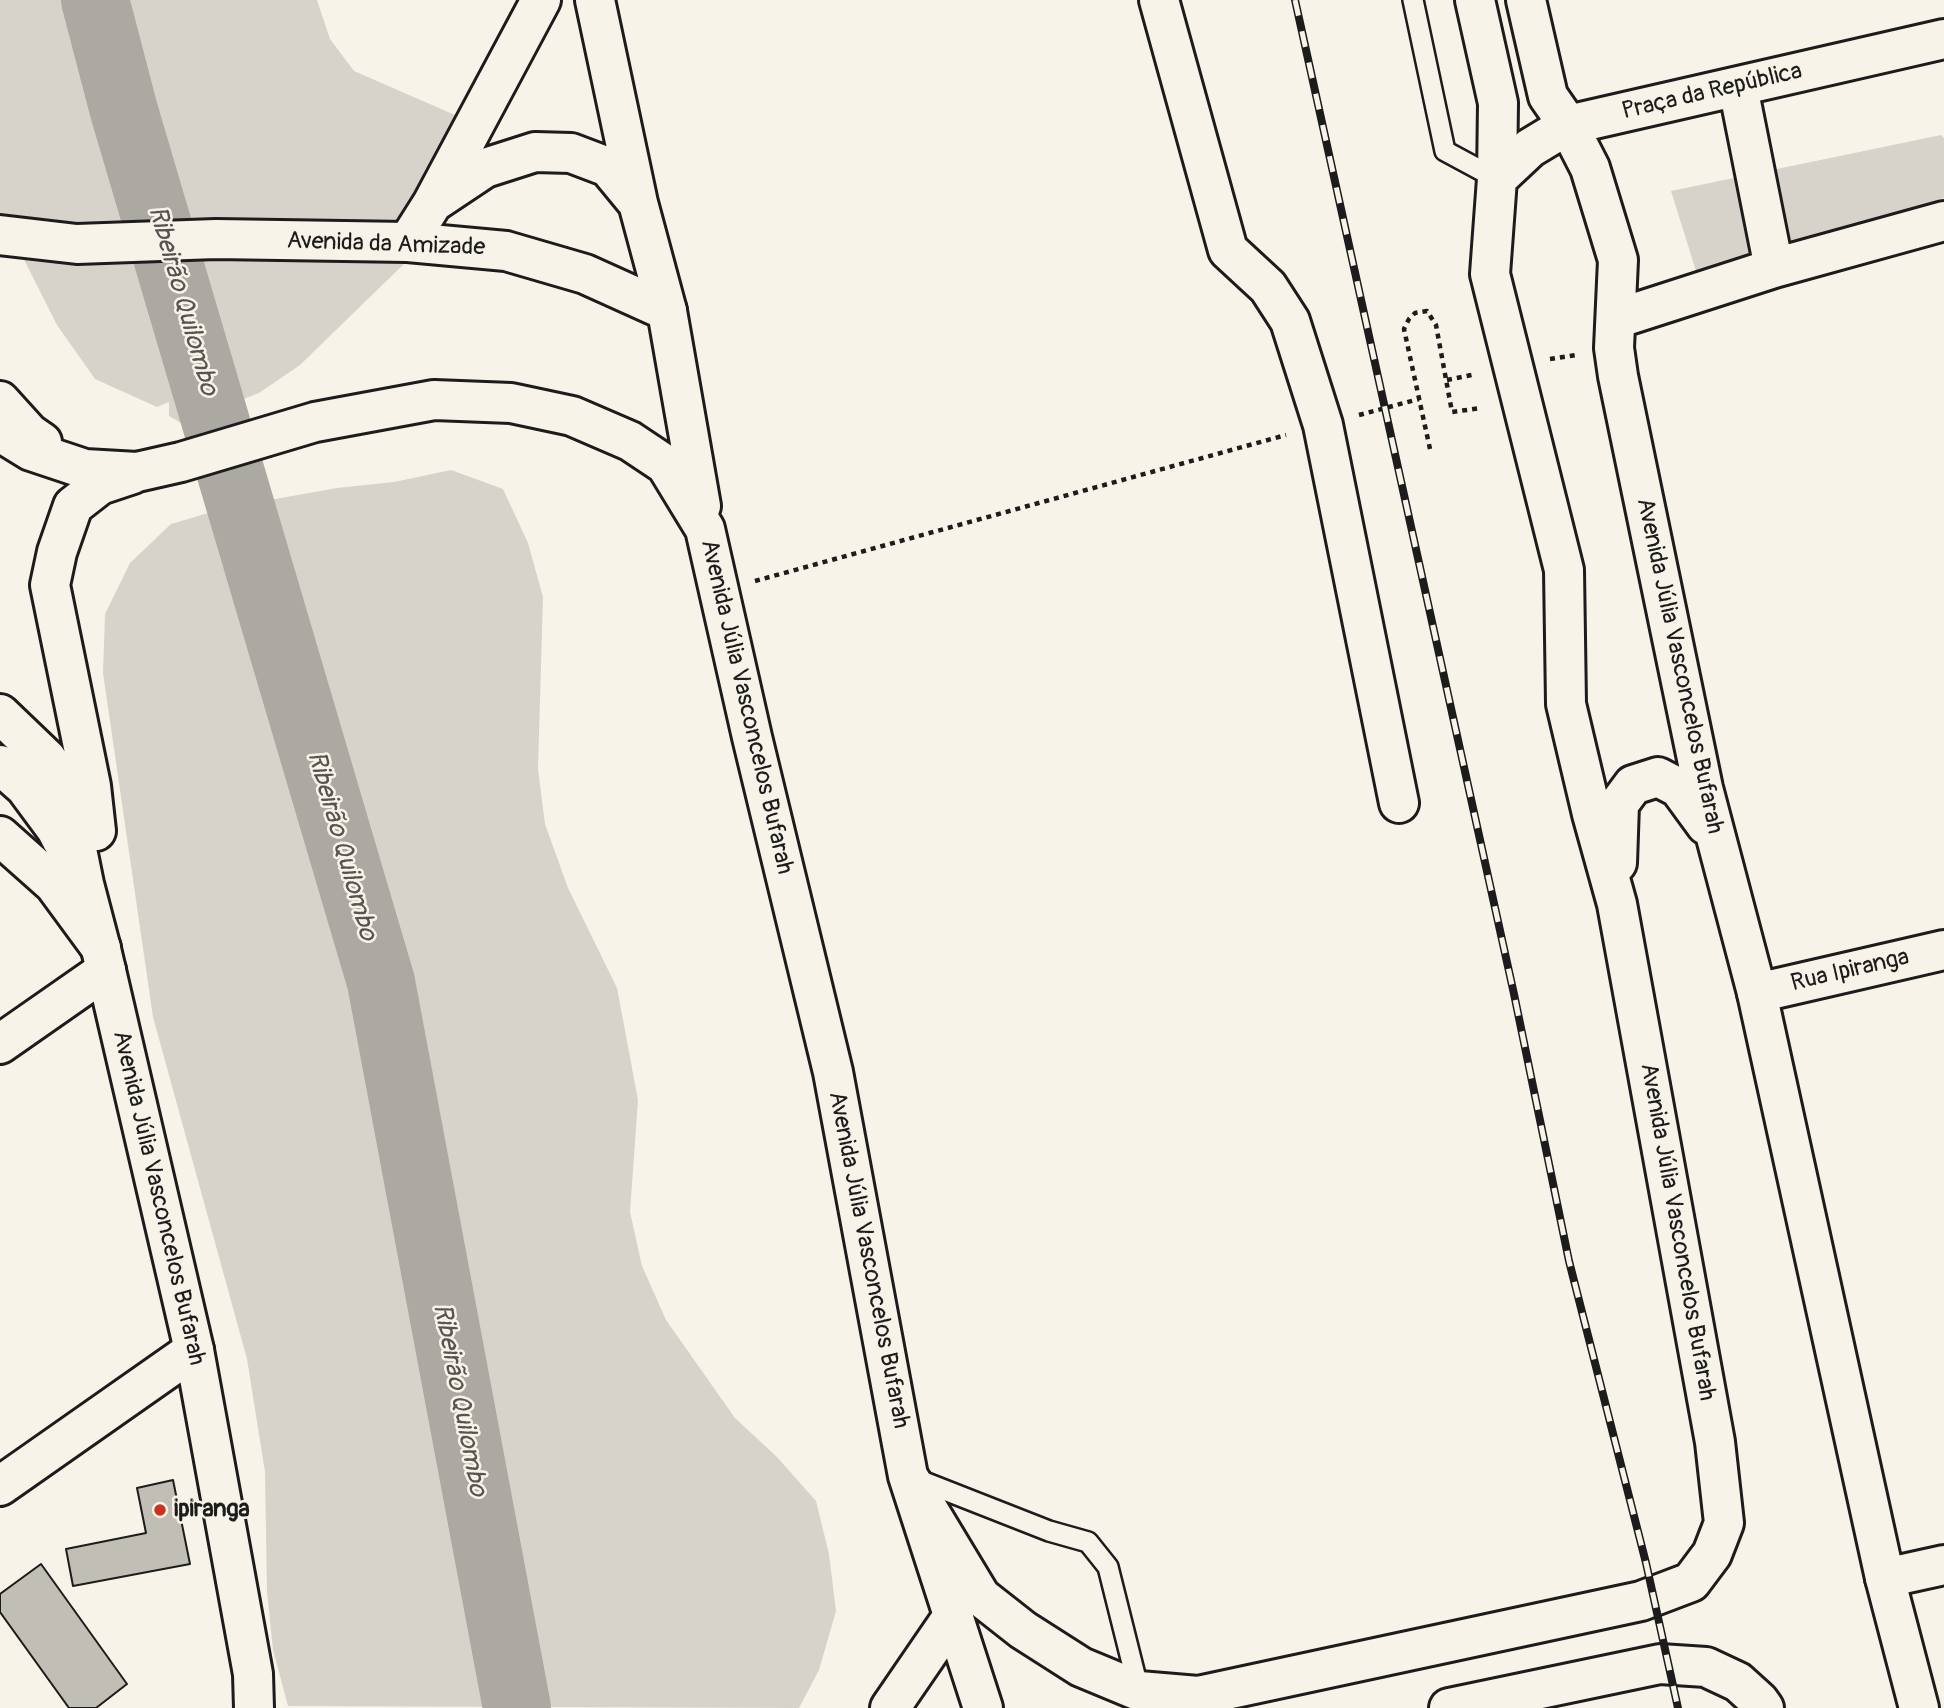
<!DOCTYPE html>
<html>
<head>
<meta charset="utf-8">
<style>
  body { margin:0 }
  canvas { display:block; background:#f7f3e8 }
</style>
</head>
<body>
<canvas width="1944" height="1708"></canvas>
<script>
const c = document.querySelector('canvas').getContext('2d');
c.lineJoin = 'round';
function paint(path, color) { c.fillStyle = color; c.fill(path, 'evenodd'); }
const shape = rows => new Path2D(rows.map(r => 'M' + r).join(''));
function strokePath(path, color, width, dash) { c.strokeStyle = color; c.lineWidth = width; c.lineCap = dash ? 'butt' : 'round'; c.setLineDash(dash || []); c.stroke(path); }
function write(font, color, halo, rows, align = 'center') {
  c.font = font + ' Pangolin,sans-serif'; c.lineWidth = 5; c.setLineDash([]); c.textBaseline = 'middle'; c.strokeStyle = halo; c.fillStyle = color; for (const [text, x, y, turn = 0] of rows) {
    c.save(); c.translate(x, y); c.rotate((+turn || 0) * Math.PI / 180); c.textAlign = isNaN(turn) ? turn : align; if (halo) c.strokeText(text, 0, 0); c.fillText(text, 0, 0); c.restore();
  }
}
paint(shape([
  [0,0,317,0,330,39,354,71,455,115,459,132,480,172,442,227,300,365,259,393,181,423,169,416,169,402,157,407,95,379,57,325,0,212],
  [1941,135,1944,138,1944,198,1696,271,1671,191],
  [451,470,503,489,528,543,543,597,538,769,545,824,568,888,617,988,638,1100,630,1212,642,1266,666,1320,735,1418,777,1457,816,1501,829,1554,836,1611,819,1670,799,1708,288,1706,273,1650,267,1592,265,1472,247,1359,153,1017,103,673,105,614,130,563,171,524,225,508,337,488,394,482]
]), '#d7d3cb');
strokePath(shape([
  [95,0,124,111,381,982,517,1708]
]), '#aca9a2', 68);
const building = shape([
  [173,1480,190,1564,73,1586,66,1549,146,1533,137,1488,173,1480],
  [41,1564,127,1684,96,1708,69,1708,0,1612,0,1594,41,1564]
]);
paint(building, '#c0beb5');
strokePath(building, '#1c1c1c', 2);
const service = shape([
  [1413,0,1445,151,1497,179],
  [914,1478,1049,1531,1088,1542,1108,1567,1139,1691]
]);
const minor = shape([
  [595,0,638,203,667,311],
  [1159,0,1228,250,1268,287,1290,321,1323,425,1399,803],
  [437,200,485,168,535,152,571,153,608,167,636,201],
  [408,242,432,204,541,0],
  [0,836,54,884,101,948],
  [1757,993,1944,950],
  [0,1044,106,970],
  [0,1486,194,1350],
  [1885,1578,1944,1565]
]);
const tertiary = shape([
  [1475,0,1498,103,1497,179],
  [1526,0,1548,96,1568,125]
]);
const primary = shape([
  [1738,87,1774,268],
  [1568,125,1590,168,1618,260,1614,348,1618,376,1703,788,1757,993,1885,1578,1919,1708],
  [0,235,77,244,216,239,408,242,506,251,585,274,667,311,701,506],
  [1616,319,1774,268,1944,221],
  [0,401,29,433,42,442],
  [0,432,31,451,85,469,137,472,181,462,315,422,434,400,511,403,572,416,630,441,666,465,705,529,752,737,833,1072,908,1476,983,1708],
  [0,714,47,759,65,790,84,884,101,949,194,1350,253,1674,254,1708],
  [0,765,25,787,56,829,69,854],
  [96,831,91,786,50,585,57,552,73,506,100,485,133,474],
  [1617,863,1619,804,1633,785,1658,777,1679,788,1706,825],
  [908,1476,981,1597,1023,1630,1081,1667,1139,1691,1198,1696,1641,1601,1691,1582,1712,1554,1724,1523,1715,1442,1617,904,1592,814,1566,704,1564,570,1490,274,1497,179,1530,148,1568,125,1944,39],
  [890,1708,953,1616],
  [1449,1708,1660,1664,1706,1667,1738,1682,1759,1701,1764,1708]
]);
strokePath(service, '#1c1c1c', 24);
strokePath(minor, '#1c1c1c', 44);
strokePath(tertiary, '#1c1c1c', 44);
strokePath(primary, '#1c1c1c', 44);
strokePath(shape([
  [1550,359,1576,355],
  [1447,380,1476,374],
  [1359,415,1419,399],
  [1430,449,1404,329,1409,319,1415,313,1427,311,1436,325,1452,412,1481,408],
  [755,581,1286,435]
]), '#1c1c1c', 4.5, [5, 5]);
strokePath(service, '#f7f3e8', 19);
strokePath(minor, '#f7f3e8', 38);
strokePath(tertiary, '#f7f3e8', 38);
strokePath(primary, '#f7f3e8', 38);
const rail = shape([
  [1295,0,1514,994,1569,1261,1646,1563,1678,1708]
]);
strokePath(rail, '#1c1c1c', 8);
strokePath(rail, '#f7f3e8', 5, [16]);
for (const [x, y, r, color] of [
  [160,1510,7,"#c8321e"]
]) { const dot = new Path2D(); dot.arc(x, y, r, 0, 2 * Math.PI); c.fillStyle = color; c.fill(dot); strokePath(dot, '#f7f3e8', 2.5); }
write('24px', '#1c1c1c', '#f7f3e8', [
  ["Praça da República",1712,92,-13],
  ["Avenida da Amizade",386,245,2],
  ["Avenida Júlia Vasconcelos Bufarah",1679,666,78],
  ["Avenida Júlia Vasconcelos Bufarah",746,707,77],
  ["Rua Ipiranga",1850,971,-13],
  ["Avenida Júlia Vasconcelos Bufarah",158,1198,77],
  ["Avenida Júlia Vasconcelos Bufarah",1677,1232,80],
  ["Avenida Júlia Vasconcelos Bufarah",868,1260,79]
]);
write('bold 24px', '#1c1c1c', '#f7f3e8', [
  ["ipiranga",174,1510]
], 'left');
write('italic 26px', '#565452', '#f7f3e8', [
  ["Ribeirão Quilombo",182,301,74],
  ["Ribeirão Quilombo",341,846,74],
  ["Ribeirão Quilombo",459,1400,79]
]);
</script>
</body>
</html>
